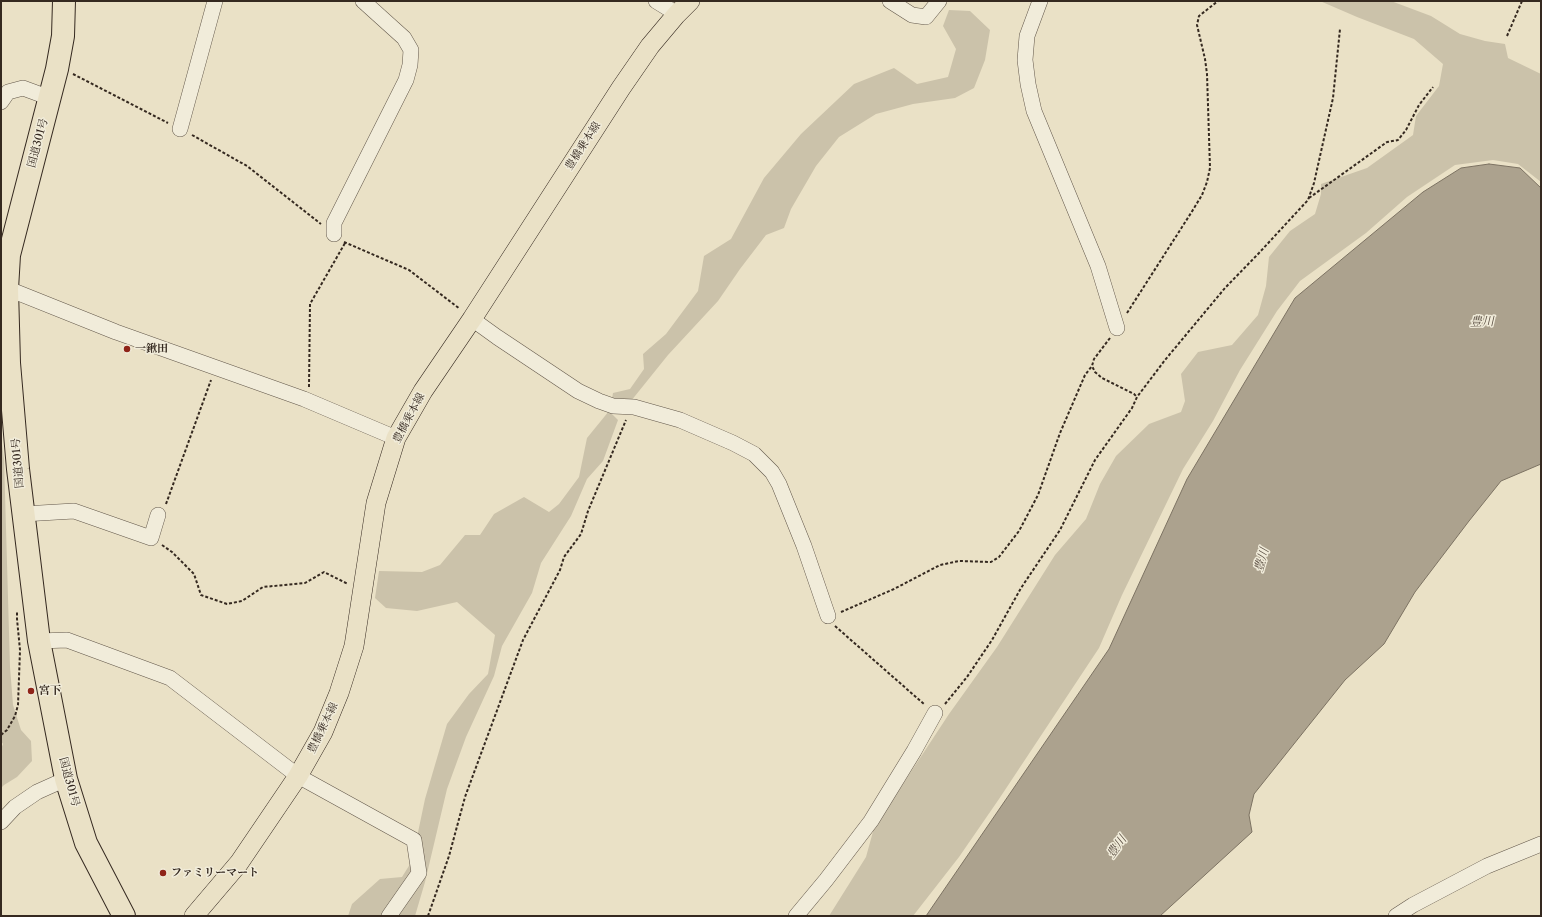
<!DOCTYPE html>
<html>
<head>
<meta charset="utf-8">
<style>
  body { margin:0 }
  #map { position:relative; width:1542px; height:917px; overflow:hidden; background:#eae1c6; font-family:"Libre Caslon Text",serif }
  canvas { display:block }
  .frame { position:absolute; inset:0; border:2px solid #352920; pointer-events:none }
</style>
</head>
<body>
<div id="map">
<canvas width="1542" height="917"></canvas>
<div class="frame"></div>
</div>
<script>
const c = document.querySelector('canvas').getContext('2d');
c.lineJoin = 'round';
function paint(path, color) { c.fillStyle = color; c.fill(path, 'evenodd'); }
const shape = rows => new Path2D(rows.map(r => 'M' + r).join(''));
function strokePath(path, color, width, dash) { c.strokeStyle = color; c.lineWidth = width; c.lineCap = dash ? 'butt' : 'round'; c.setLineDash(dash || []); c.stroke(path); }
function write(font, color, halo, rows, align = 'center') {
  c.font = font + ' "Libre Caslon Text","Noto Serif JP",serif'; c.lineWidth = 3; c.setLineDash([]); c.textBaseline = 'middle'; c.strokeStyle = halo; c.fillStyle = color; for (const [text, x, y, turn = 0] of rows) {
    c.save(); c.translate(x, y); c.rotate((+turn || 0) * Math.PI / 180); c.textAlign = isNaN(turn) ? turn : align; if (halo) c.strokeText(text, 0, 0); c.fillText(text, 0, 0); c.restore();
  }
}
paint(shape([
  [1320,1,1391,1,1431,16,1460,34,1485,41,1505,44,1508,58,1541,74,1541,182,1518,164,1493,160,1455,165,1407,197,1366,233,1300,281,1277,311,1240,370,1213,421,1183,469,1122,595,1099,648,999,799,959,857,913,916,829,916,866,857,874,828,949,714,997,647,1055,555,1086,519,1100,484,1116,456,1149,424,1181,412,1185,401,1181,374,1198,352,1232,345,1258,315,1266,286,1269,257,1290,231,1315,214,1321,194,1321,184,1367,168,1413,135,1416,116,1439,86,1443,64,1414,39,1357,17],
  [949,10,970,11,990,30,985,60,974,88,955,98,913,104,876,114,839,137,816,166,791,209,784,228,766,235,740,269,718,301,668,355,631,401,612,399,613,393,630,389,644,369,643,354,666,334,698,291,704,256,731,239,764,178,801,134,854,84,894,68,917,84,948,77,956,49,943,26],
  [609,411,618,420,603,461,587,479,571,516,541,563,532,593,502,646,494,676,466,737,447,789,425,882,415,916,348,916,352,904,380,879,402,877,412,861,425,799,447,724,469,694,488,674,495,635,457,602,417,611,386,608,375,598,379,571,422,572,440,565,465,535,480,535,494,514,524,497,549,512,559,504,579,477,587,438],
  [1,437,4,459,10,667,13,705,21,730,31,741,32,761,17,777,4,785,1,788,1,749,3,744,1,741]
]), '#cbc2aa');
const water = shape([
  [1489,164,1520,168,1541,188,1541,464,1501,481,1469,521,1415,592,1384,644,1345,680,1254,794,1249,815,1252,832,1160,916,926,916,1109,649,1187,479,1295,298,1423,192,1461,168,1489,164]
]);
paint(water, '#aca28e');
strokePath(water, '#7c7262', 1);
const minor = shape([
  [656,1,669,9,676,15],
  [890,1,912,15,926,17,939,1],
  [1040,1,1027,36,1025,60,1028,84,1034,111,1098,266,1117,328],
  [1,102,8,92,23,88,50,98],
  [180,129,215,1],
  [334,234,334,223,406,80,410,65,411,50,404,38,363,1],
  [1,286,116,332,304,399,396,438],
  [472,319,497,337,578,391,599,401,613,406,634,407,680,420,733,443,754,454,772,472,779,484,804,546,828,616],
  [23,514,74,511,151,538,158,515],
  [39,641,67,640,170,678,298,776,414,840,419,873,389,916],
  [1,822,15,807,37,792,66,779],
  [796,916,826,880,871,821,914,751,935,713],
  [1396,916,1413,905,1487,866,1541,844]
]);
const major = shape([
  [194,916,239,863,298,776,323,732,339,693,354,646,376,503,396,438,423,391,472,319,621,88,650,46,676,15,690,1]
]);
const highway = shape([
  [64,1,63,36,57,69,9,255,7,289,9,363,18,469,39,641,66,779,86,843,124,916]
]);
strokePath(minor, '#62574a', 16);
strokePath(major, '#352920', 20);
strokePath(highway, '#352920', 24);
strokePath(shape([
  [1507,36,1522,1],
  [73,74,168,123],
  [192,135,247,166,321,224],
  [1309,198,1387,142,1398,140,1406,130,1419,105,1433,87],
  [344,242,409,270,460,309],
  [1127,313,1191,213,1202,195,1207,182,1210,168,1207,74,1205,59,1197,25,1199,16,1218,1],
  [1110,338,1094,359,1092,366,1095,372,1102,378,1134,394,1137,397],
  [309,387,310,304,345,243],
  [166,504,211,380],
  [162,545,172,552,194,574,201,595,227,604,242,601,263,587,305,583,324,572,348,584],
  [841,612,894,589,940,565,959,561,991,562,999,557,1019,531,1038,495,1060,433,1085,375,1092,366],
  [835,626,925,705],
  [945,704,967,677,992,640,1021,588,1060,530,1095,460,1132,408,1137,397,1165,360,1225,288,1259,253,1308,200,1314,183,1333,98,1340,29],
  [1,735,7,730,15,716,18,705,20,650,17,619,17,612],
  [428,916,449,856,465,797,523,640,560,570,564,557,581,534,588,511,626,420]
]), '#352920', 2, [3, 2]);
strokePath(minor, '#f1ecda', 15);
strokePath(major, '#eae1c6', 19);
strokePath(highway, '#eae1c6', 22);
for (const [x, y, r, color] of [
  [127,349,4,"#8f2418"],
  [31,691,4,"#8f2418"],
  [163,873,4,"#8f2418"]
]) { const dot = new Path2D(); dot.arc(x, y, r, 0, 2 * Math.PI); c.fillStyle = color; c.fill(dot); strokePath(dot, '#f1ecda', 1.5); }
write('11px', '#352920', '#f1ecda', [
  ["国道301号",38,143,-75],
  ["豊橋乗本線",583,146,-57],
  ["豊橋乗本線",409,418,-62],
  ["国道301号",18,463,-95],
  ["豊橋乗本線",323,728,-64],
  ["国道301号",69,782,75]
]);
write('bold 11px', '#352920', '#f1ecda', [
  ["一鍬田",135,349],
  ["宮下",39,691],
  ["ファミリーマート",171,873]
], 'left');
write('italic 12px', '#594d41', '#f1ecda', [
  ["豊川",1482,322,-1],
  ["豊川",1262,560,-74],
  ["豊川",1117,847,-54]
]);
</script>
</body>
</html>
